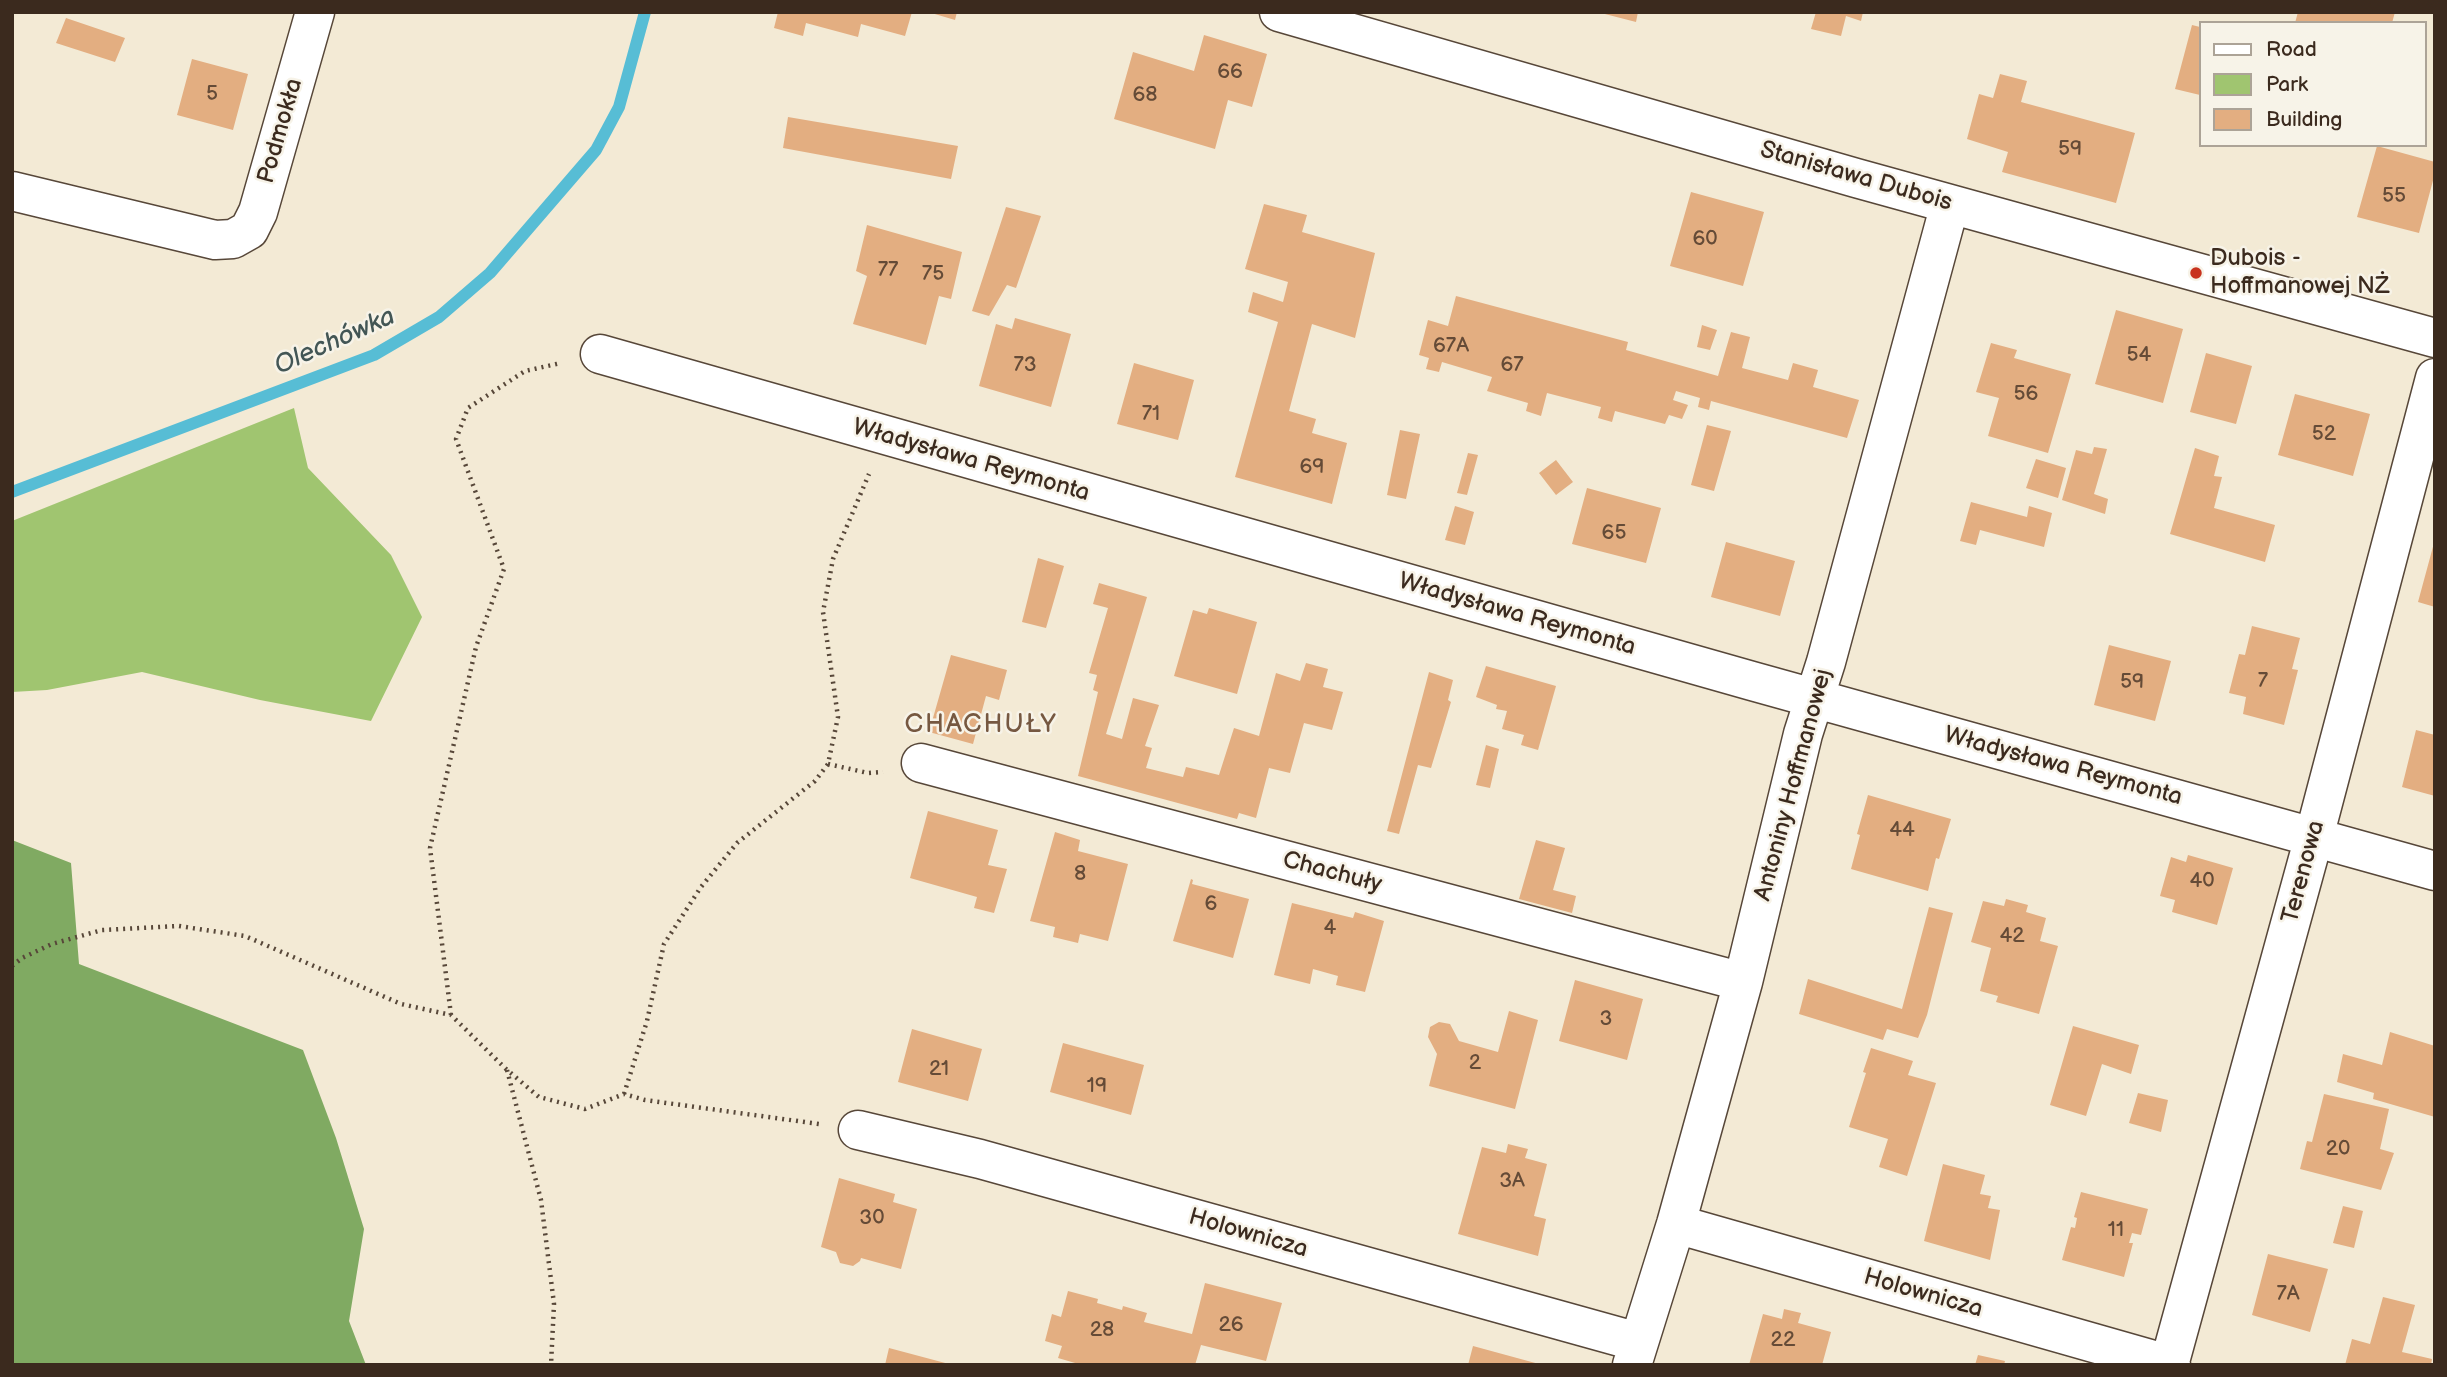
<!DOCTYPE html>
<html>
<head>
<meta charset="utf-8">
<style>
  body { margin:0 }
  #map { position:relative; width:2447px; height:1377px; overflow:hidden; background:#f3ead5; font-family:"Balsamiq Sans",sans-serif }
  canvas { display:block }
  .frame { position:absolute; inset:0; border:14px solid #3b2a1e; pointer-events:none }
  .legend { position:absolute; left:2199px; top:21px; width:228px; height:126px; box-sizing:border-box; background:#f7f3e8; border:2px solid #aca397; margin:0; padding:9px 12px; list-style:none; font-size:21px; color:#3b2a1e }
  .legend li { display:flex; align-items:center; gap:14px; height:35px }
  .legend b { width:35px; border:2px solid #aca397 }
</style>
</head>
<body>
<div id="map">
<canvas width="2447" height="1377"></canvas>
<div class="frame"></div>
<ul class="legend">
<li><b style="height:9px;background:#fff"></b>Road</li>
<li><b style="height:19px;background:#a0c570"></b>Park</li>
<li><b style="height:19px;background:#e3ae81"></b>Building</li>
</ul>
</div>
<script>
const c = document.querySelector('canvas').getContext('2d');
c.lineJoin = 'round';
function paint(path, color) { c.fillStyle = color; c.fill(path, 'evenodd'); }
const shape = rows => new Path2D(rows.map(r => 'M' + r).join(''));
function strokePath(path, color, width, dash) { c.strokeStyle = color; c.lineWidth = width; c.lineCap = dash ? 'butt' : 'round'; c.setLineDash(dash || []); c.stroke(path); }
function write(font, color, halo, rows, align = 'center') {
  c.font = font + ' "Balsamiq Sans",sans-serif'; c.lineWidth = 5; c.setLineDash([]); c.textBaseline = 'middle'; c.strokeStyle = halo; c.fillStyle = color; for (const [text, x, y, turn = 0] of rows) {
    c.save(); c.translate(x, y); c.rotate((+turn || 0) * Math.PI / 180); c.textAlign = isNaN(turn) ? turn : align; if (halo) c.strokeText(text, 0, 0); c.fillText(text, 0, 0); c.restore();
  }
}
paint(shape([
  [294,408,308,468,391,555,422,617,371,721,260,700,142,672,47,690,12,692,12,521]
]), '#a0c570');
paint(shape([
  [12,840,71,863,79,964,303,1050,336,1138,364,1229,349,1321,366,1365,12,1365]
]), '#80aa62');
strokePath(shape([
  [12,492,374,355,439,317,490,273,596,150,619,107,645,12]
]), '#57bdd5', 12);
paint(shape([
  [778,12,912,12,905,36,861,24,858,37,806,23,803,36,774,28],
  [928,12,957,12,955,20],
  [1638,12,1636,22,1601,13,1601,12],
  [1816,12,1863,12,1861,21,1846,16,1841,36,1811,29],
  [2298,12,2395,12,2392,23,2295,23],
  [66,18,125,38,115,62,56,43],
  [2192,25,2200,27,2200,95,2175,89],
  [1204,35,1267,54,1252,107,1228,100,1215,149,1114,119,1133,52,1194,71],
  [192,59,248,74,233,130,177,115],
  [2000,74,2027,81,2021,102,2135,133,2116,203,2002,172,2008,152,1967,139,1979,94,1993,98],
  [788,117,958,146,951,179,783,148],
  [2377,146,2435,162,2435,173,2419,233,2357,217],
  [1691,192,1764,212,1743,286,1670,266],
  [1264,204,1307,215,1302,232,1375,253,1355,338,1312,324,1289,411,1316,419,1312,433,1347,443,1332,504,1235,477,1278,322,1248,312,1253,292,1283,302,1288,282,1245,269],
  [1006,207,1041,216,1016,288,1007,285,989,316,972,311],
  [867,225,962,252,951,299,939,296,926,345,853,324,867,276,856,271],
  [1456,296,1628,342,1626,350,1718,376,1731,332,1750,337,1742,368,1788,380,1793,363,1818,370,1813,387,1859,400,1847,438,1711,401,1709,410,1698,407,1700,398,1676,391,1673,400,1688,405,1682,419,1669,415,1665,424,1615,411,1612,422,1598,418,1601,407,1547,393,1541,416,1526,411,1528,403,1487,391,1492,377,1442,362,1439,372,1426,369,1429,358,1419,355,1428,320,1448,326],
  [2116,310,2183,329,2163,403,2095,384],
  [1015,318,1071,334,1051,407,979,386,996,324,1012,329],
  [1702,325,1717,330,1710,350,1697,347],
  [1991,343,2017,350,2014,358,2071,374,2048,453,1988,436,1999,398,1976,392],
  [2206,353,2252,366,2236,424,2190,412],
  [1134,363,1194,380,1178,440,1117,424],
  [2295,394,2370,414,2353,476,2278,455],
  [1707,425,1731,431,1714,491,1691,485],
  [1400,430,1420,434,1406,499,1387,495],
  [2094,447,2107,449,2094,494,2108,499,2105,514,2062,500,2076,450,2092,454],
  [2195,448,2219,456,2214,476,2222,477,2214,508,2275,525,2265,562,2170,534],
  [1468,453,1478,455,1467,495,1457,493],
  [2036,459,2066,468,2058,498,2026,488],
  [1556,460,1573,482,1556,495,1539,473],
  [1587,488,1661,508,1646,563,1572,544],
  [1971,502,2027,517,2029,506,2052,513,2044,547,1980,530,1976,545,1960,541],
  [1455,506,1474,512,1465,545,1445,540],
  [1726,542,1795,561,1780,616,1711,597],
  [2434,543,2435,543,2435,607,2418,602],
  [1038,558,1064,566,1046,628,1022,622],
  [1099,583,1147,597,1106,734,1122,739,1133,698,1159,705,1145,746,1152,748,1146,768,1183,777,1186,767,1219,775,1234,728,1259,736,1276,673,1300,681,1306,663,1328,669,1323,687,1343,692,1332,730,1304,723,1290,773,1269,768,1256,818,1239,813,1237,819,1078,776,1098,692,1093,690,1097,675,1089,673,1108,608,1093,604],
  [1209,608,1257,622,1237,694,1174,676,1193,610,1207,614],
  [2252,626,2300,638,2292,669,2298,670,2284,725,2243,714,2246,697,2229,693,2239,654,2245,655],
  [2109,645,2171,661,2155,721,2094,705],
  [951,655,1007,670,999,700,986,696,973,744,929,732],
  [1486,666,1556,686,1538,750,1521,745,1524,735,1502,729,1507,711,1496,709,1497,705,1476,697],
  [1429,672,1453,680,1448,700,1451,702,1431,768,1418,765,1399,834,1387,831],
  [2416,730,2435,735,2435,796,2402,787],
  [1486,745,1499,749,1490,788,1476,785],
  [1868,795,1951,819,1939,859,1936,858,1928,891,1851,869,1860,835,1857,834],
  [928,811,998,830,988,865,1007,869,994,913,974,908,977,897,910,878],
  [1055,832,1080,840,1078,851,1128,864,1108,941,1080,934,1078,943,1053,937,1055,927,1030,921],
  [1536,840,1565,848,1553,890,1576,896,1572,913,1519,899],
  [2188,855,2233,868,2217,925,2172,912,2175,900,2160,896,2171,857,2186,862],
  [1191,879,1193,880,1192,884,1249,899,1233,958,1173,941],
  [2006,899,2028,905,2026,912,2046,918,2040,941,2058,946,2039,1014,1996,1002,1998,996,1980,991,1991,948,1971,942,1983,901,2004,906],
  [1292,903,1353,918,1355,912,1384,921,1365,992,1336,985,1338,976,1313,969,1310,984,1274,975],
  [1929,907,1953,913,1927,1015,1918,1038,1887,1029,1883,1040,1799,1014,1808,979,1902,1009],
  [1575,980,1643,999,1627,1060,1559,1041],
  [1509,1011,1538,1020,1515,1109,1429,1086,1437,1054,1428,1037,1430,1027,1439,1022,1450,1024,1459,1041,1498,1052],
  [2073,1026,2139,1045,2131,1074,2102,1064,2086,1116,2050,1105],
  [912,1029,982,1049,968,1101,898,1082],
  [2390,1032,2435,1046,2435,1117,2373,1099,2374,1093,2337,1082,2343,1054,2382,1065],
  [1063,1043,1144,1065,1131,1115,1050,1092],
  [1871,1048,1913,1061,1908,1075,1936,1083,1907,1176,1879,1167,1888,1139,1849,1127,1866,1073,1863,1072],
  [2138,1093,2168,1100,2161,1132,2129,1123],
  [2324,1094,2389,1109,2380,1149,2394,1153,2381,1190,2300,1169,2307,1141,2312,1142],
  [1508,1144,1528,1149,1525,1158,1547,1164,1534,1216,1546,1219,1538,1256,1458,1234,1482,1147,1506,1153],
  [1943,1164,1985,1175,1980,1194,1991,1196,1988,1208,2000,1210,1990,1260,1924,1241],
  [839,1178,895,1194,893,1202,917,1209,901,1269,861,1258,860,1261,853,1266,840,1263,836,1252,821,1247],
  [2081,1192,2148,1209,2141,1235,2132,1233,2129,1243,2133,1243,2124,1277,2062,1260,2071,1227,2075,1228,2077,1218,2074,1217],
  [2343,1206,2363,1211,2354,1248,2333,1243],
  [2268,1254,2328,1269,2310,1332,2252,1315],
  [1205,1283,1282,1303,1266,1361,1201,1345,1195,1365,1082,1365,1058,1358,1062,1346,1045,1341,1052,1314,1061,1317,1068,1291,1098,1299,1097,1303,1122,1310,1123,1306,1147,1313,1144,1322,1192,1334],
  [2383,1297,2415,1305,2402,1352,2432,1359,2431,1365,2345,1365,2352,1339,2370,1344],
  [1784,1309,1801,1313,1798,1323,1831,1332,1822,1365,1749,1365,1763,1314,1782,1319],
  [1473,1346,1539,1364,1539,1365,1468,1365],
  [889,1348,949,1364,949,1365,885,1365],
  [1978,1355,2005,1361,2004,1365,1975,1365]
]), '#e3ae81');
const minor = shape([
  [1279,12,1856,178,2435,338],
  [12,191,215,240,233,239,249,230,258,212,315,12],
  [600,354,1752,681,2435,871],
  [921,763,1743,982],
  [858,1130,980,1159,1638,1342],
  [1676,1224,2171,1365],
  [1632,1365,1676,1224,1743,982,1803,734,1826,662,1950,204],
  [2169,1365,2314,837,2435,378]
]);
strokePath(minor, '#574739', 41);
strokePath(shape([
  [828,764,868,773,883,772],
  [12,966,22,958,52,944,102,930,179,926,245,936,401,1004,451,1015,506,1069,539,1097,585,1109,624,1094,645,1100,819,1124],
  [451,1015,430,848,476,647,504,569,456,439,468,408,525,371,561,363],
  [507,1070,541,1200,554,1304,551,1365],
  [624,1094,647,1021,664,944,701,887,737,843,815,781,828,764,838,717,823,612,833,559,869,474]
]), '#574739', 4.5, [2, 5]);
strokePath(minor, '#fff', 38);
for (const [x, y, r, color] of [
  [2196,273,7,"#c8321e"]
]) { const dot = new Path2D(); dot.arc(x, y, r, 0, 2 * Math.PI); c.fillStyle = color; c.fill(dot); strokePath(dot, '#f7f3e8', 2.5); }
write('21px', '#654b37', null, [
  ["66",1230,73],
  ["5",212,95],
  ["68",1145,96],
  ["59",2070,150],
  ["55",2394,197],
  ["60",1705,240],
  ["77",888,271],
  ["75",933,275],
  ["67A",1451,347],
  ["54",2139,356],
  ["73",1025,366],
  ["67",1512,366],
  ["56",2026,395],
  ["71",1151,415],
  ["52",2324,435],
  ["69",1312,468],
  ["65",1614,534],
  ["7",2263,682],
  ["59",2132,683],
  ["44",1902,831],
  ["8",1080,875],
  ["40",2202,882],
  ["6",1211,905],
  ["4",1330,929],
  ["42",2012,937],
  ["3",1606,1020],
  ["2",1475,1064],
  ["21",939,1070],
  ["19",1097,1087],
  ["20",2338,1150],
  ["3A",1512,1182],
  ["30",872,1219],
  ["11",2116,1231],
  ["7A",2288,1295],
  ["26",1231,1326],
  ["28",1102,1331],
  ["22",1783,1341]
]);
write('24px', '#3b2a1e', '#f7f3e8', [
  ["Podmokła",281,131,-74],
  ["Stanisława Dubois",1856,177,16],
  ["Władysława Reymonta",971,461,16],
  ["Władysława Reymonta",1517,615,16],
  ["Władysława Reymonta",2063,767,15],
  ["Antoniny Hoffmanowej",1794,785,-75],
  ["Terenowa",2304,872,-75],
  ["Chachuły",1332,873,15],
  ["Holownicza",1248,1234,16],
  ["Holownicza",1923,1294,16]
]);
write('24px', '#3b2a1e', '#f7f3e8', [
  ["Dubois -",2210,259],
  ["Hoffmanowej NŻ",2210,287]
], 'left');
write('italic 26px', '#435655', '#f7f3e8', [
  ["Olechówka",335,342,-24]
]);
c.letterSpacing = '2px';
write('26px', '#765841', '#f7f3e8', [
  ["CHACHUŁY",981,725]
]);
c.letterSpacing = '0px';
</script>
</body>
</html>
